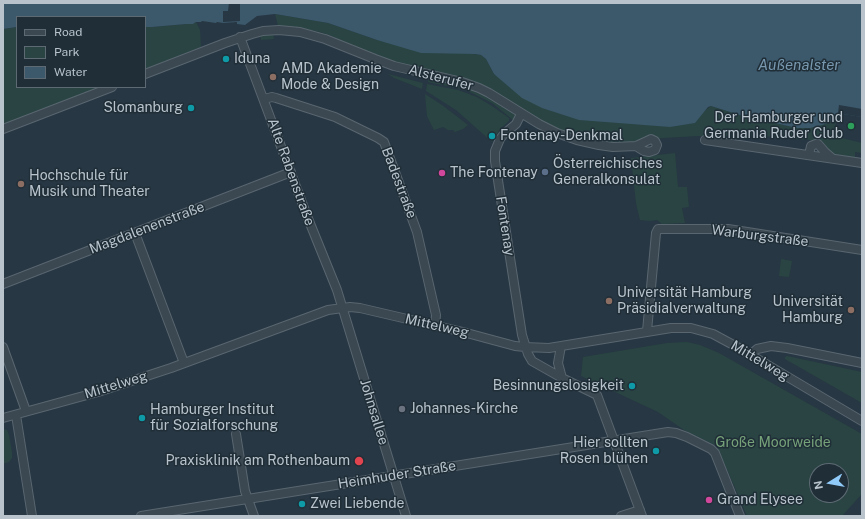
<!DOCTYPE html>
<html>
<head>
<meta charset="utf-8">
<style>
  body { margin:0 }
  #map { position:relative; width:865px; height:519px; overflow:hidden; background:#273743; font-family:"Public Sans",sans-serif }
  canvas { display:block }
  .frame { position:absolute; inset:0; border:4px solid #b8c3cc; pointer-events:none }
  .legend { position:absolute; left:16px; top:16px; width:130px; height:72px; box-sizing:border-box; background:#202e38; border:1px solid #5d6a73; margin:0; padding:5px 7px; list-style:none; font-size:12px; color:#b8c3cc }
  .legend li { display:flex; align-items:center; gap:8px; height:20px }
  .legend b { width:20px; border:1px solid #5d6a73 }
  .north { position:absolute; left:809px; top:463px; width:40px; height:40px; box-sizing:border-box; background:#202e38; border:1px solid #5d6a73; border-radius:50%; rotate:259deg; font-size:11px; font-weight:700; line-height:16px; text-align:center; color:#b8c3cc }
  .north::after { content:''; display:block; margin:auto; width:14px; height:18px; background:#90caf9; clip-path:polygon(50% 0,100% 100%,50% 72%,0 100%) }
</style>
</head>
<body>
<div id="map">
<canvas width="865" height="519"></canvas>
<div class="frame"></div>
<ul class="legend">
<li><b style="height:5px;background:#3b4852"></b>Road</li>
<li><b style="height:11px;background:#294442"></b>Park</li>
<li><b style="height:11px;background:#3c586b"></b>Water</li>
</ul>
<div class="north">N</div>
</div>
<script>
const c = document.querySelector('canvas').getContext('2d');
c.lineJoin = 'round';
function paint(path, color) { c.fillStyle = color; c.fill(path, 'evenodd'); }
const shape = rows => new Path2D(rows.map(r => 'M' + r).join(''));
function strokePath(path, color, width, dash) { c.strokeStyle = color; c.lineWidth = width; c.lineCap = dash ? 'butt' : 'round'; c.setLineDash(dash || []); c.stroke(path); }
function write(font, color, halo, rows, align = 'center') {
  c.font = font + ' "Public Sans",sans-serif'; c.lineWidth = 3; c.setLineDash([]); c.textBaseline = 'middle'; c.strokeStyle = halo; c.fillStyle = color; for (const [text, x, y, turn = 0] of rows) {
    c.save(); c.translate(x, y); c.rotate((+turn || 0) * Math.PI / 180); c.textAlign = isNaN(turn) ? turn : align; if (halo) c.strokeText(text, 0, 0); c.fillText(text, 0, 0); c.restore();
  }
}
paint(shape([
  [275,14,328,23,377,40,481,55,486,59,494,74,703,112,711,106,743,116,797,128,836,120,834,136,862,143,862,153,855,152,855,158,833,155,822,141,762,136,698,136,646,139,634,143,616,143,584,139,549,126,490,91,396,63,345,44,332,36,320,32,295,27,278,26],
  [196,22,200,30,201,47,145,69,145,27,152,27,187,24,193,24],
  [17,27,17,87,101,87,3,126,3,29],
  [273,33,274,39,261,40,260,35],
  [388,74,423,83,422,89,394,78],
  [429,76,462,85,482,92,513,112,515,114,515,118,513,120,492,103,466,90,428,82],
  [427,84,458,90,477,97,492,106,509,118,509,121,500,129,492,142,456,110,426,91],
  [425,94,442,105,468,125,463,129,455,132,453,130,448,130,443,127,434,130,427,116],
  [541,129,546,131,546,133,543,142,535,139],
  [675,153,678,187,687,187,689,207,682,208,685,223,662,224,657,220,650,221,640,220,636,203,631,158],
  [781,259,792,261,789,277,779,276],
  [687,342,700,345,719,353,862,434,862,494,842,516,747,516,717,446,684,430,658,412,581,376,583,357,667,343],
  [817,471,841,471,841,495,817,495],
  [787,356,862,372,862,403,785,359,785,357],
  [3,429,7,430,9,435,12,452,12,458,9,462,3,464]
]), '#294442');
paint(shape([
  [3,3,862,3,862,117,843,114,842,118,822,125,810,128,797,128,743,116,711,106,708,107,695,123,670,127,579,120,542,108,522,98,494,74,486,59,481,55,475,54,421,53,377,40,328,23,275,14,257,16,245,25,237,24,237,22,223,23,217,22,216,23,202,21,201,22,196,22,193,24,187,24,152,27,145,27,145,17,17,17,17,27,3,29]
]), '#3c586b');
paint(shape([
  [229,3,240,3,240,21,223,22,223,11,228,11],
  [839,105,862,109,862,117,843,114,842,118,837,121]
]), '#273743');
const minor = shape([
  [240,37,307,216,337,290,406,516],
  [145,74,225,43,252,34,263,31,279,30,300,32,325,39,375,59,394,66,462,82,479,88,489,93,539,124,557,133,577,140,599,145,613,147,636,146,651,139,655,141,657,145,655,150,649,152,644,151,636,146],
  [264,99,272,97,276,98,335,117,378,138,384,142,417,232,436,315,435,326],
  [521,114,516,124,504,134,500,139,495,151,495,161,522,335,528,354,532,361,562,378,597,395,642,516],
  [3,129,112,87],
  [705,140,862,163],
  [809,155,811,146,816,144,818,144,825,152,832,158],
  [135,233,184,363],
  [3,284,291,172],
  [647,331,656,233,658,229,728,229,862,250],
  [561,346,558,363,562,378],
  [3,347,26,411],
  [751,354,757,349,771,346,787,348,862,363],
  [16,415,32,516],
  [3,418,98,392,171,368,328,310,350,307,360,308,463,332,515,346,525,347,549,348,671,328,691,328,713,334,739,348,862,421],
  [236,434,245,491,254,516],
  [141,516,668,432,676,433,687,437,711,449,715,453,740,516],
  [621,516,640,510]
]);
strokePath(minor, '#596670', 10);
strokePath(minor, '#3b4852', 8);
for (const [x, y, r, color] of [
  [226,59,4,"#0f9aa8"],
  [273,77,4,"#8d6e63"],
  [191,108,4,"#0f9aa8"],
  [851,126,4,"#2e9e5b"],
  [492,136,4,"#0f9aa8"],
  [545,172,4,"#5c6f8a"],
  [442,173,4,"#d1479c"],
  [21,184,4,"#8d6e63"],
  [609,301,4,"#8d6e63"],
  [851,310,4,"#8d6e63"],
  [632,386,4,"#0f9aa8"],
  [402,409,4,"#6b7280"],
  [142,418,4,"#0f9aa8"],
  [656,451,4,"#0f9aa8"],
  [359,461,5,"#e0444e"],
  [709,500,4,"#d1479c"],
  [302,504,4,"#0f9aa8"]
]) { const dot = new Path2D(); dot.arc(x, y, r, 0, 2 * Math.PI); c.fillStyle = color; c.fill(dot); strokePath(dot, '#202e38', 1.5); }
write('14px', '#b8c3cc', '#202e38', [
  ["Iduna",234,59],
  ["AMD Akademie",281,69],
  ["Mode & Design",281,85],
  ["Slomanburg",183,108,"right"],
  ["Der Hamburger und",843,118,"right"],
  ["Germania Ruder Club",843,134,"right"],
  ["Fontenay-Denkmal",500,136],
  ["Österreichisches",553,164],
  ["Generalkonsulat",553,180],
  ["The Fontenay",450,173],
  ["Hochschule für",29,176],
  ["Musik und Theater",29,192],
  ["Universität Hamburg",617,293],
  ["Präsidialverwaltung",617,309],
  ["Universität",843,302,"right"],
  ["Hamburg",843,318,"right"],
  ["Besinnungslosigkeit",624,386,"right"],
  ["Johannes-Kirche",410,409],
  ["Hamburger Institut",150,410],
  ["für Sozialforschung",150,426],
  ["Hier sollten",648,443,"right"],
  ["Rosen blühen",648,459,"right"],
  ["Praxisklinik am Rothenbaum",350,461,"right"],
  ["Grand Elysee",717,500],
  ["Zwei Liebende",310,504]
], 'left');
write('14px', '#b8c3cc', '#202e38', [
  ["Alsterufer",441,78,15],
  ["Alte Rabenstraße",291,172,70],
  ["Badestraße",399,183,69],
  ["Fontenay",505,226,81],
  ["Magdalenenstraße",147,228,-21],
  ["Warburgstraße",760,236,7],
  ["Mittelweg",437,326,13],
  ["Mittelweg",760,361,31],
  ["Mittelweg",116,385,-17],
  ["Johnsallee",374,412,73],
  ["Heimhuder Straße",397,475,-9]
]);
write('14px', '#76a279', '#202e38', [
  ["Große Moorweide",773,443]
]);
write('italic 15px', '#7898af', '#202e38', [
  ["Außenalster",799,65]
]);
</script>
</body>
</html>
